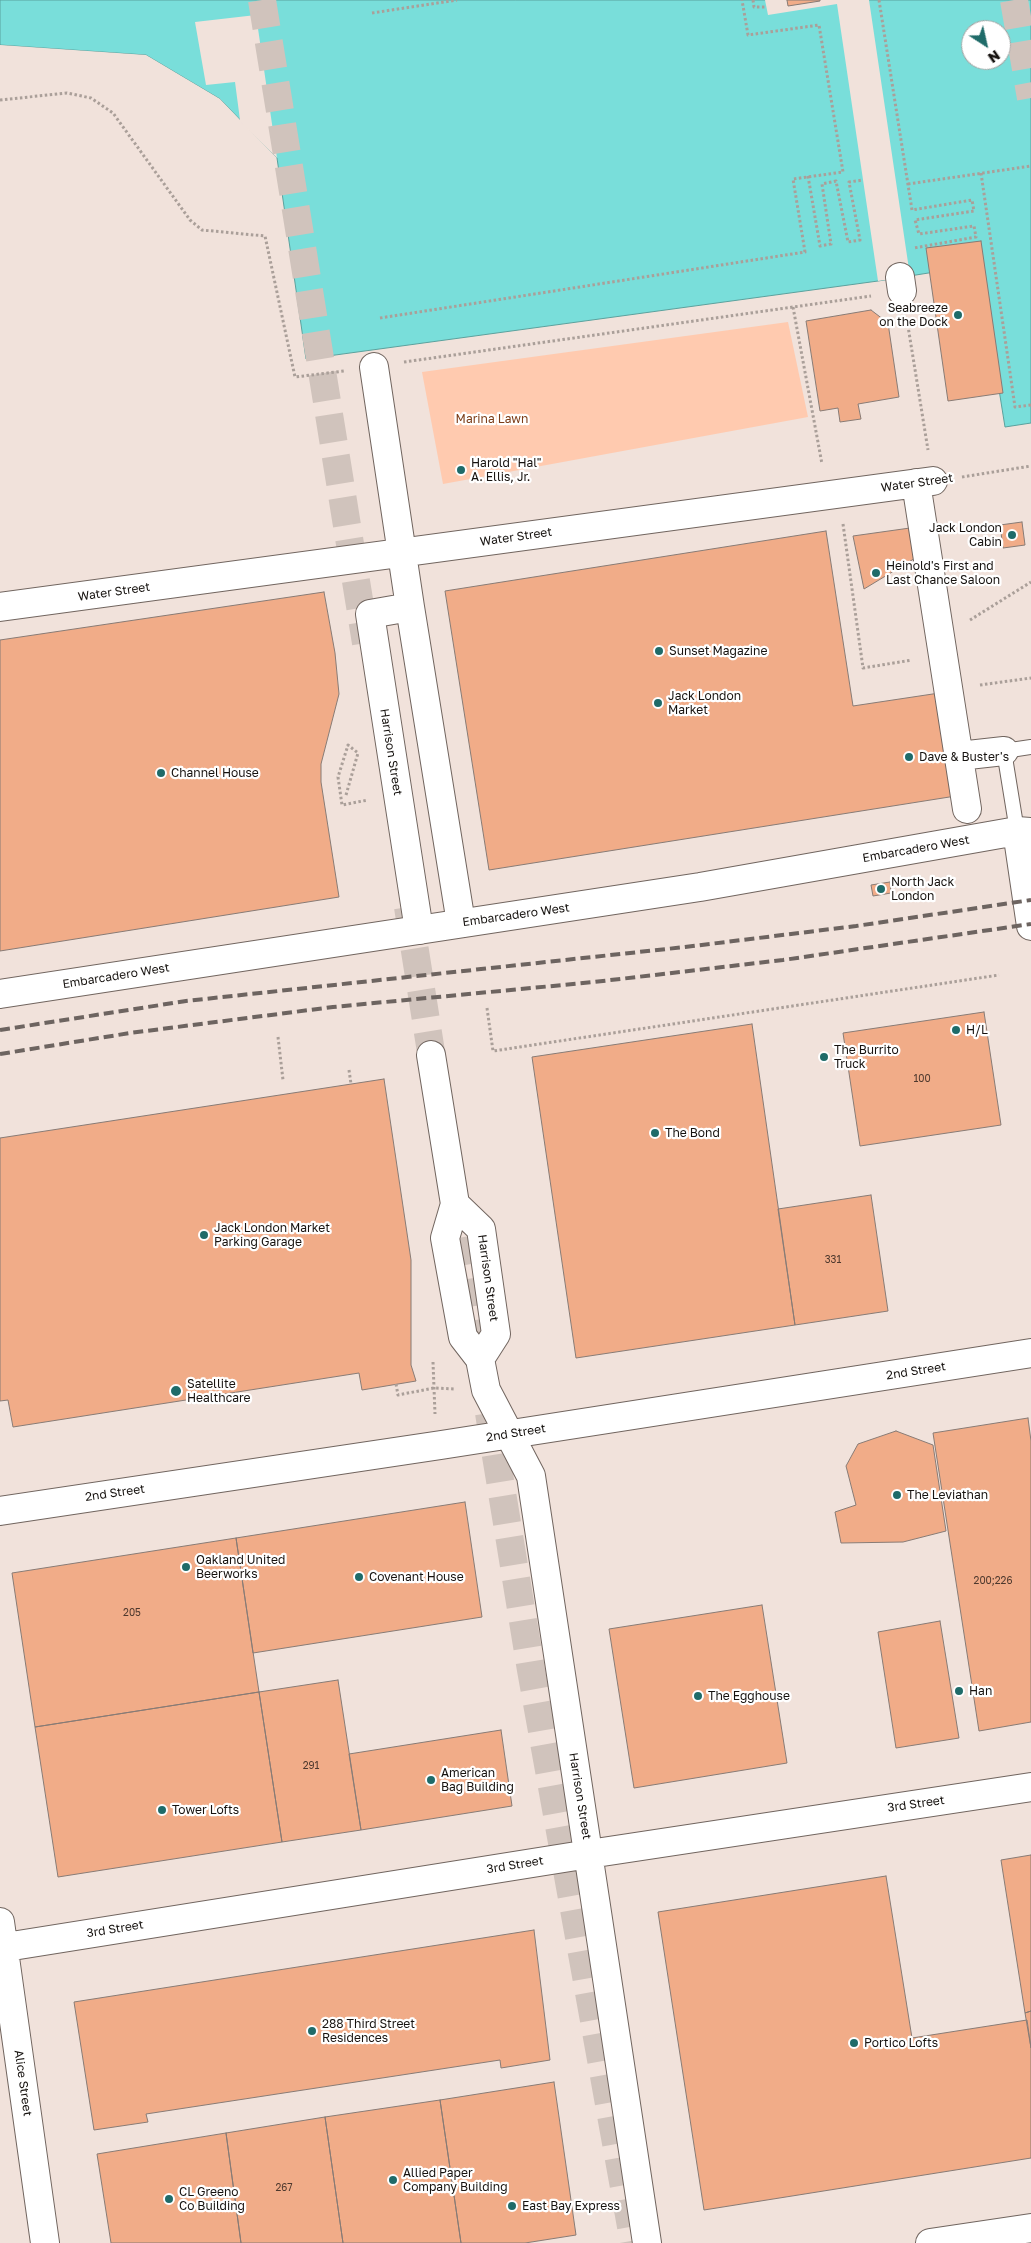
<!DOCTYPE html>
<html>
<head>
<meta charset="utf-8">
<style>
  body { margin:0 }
  #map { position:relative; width:1031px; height:2243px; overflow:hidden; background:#f1e2db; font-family:"Golos Text",sans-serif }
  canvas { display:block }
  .north { position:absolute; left:961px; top:20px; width:50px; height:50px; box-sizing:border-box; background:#fff; border:1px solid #a2a09f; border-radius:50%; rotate:145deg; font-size:14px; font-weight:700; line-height:20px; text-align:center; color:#16120f }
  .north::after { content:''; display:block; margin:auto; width:18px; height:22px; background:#1f6b69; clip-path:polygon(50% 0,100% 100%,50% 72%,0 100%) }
</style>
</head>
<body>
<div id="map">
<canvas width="1031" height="2243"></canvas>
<div class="north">N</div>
</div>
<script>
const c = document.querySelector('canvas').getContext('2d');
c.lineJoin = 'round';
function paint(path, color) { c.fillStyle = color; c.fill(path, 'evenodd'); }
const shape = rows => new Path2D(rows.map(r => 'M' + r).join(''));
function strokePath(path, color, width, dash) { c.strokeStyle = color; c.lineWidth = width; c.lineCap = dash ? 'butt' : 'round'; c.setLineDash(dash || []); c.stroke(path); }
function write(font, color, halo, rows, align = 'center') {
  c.font = font + ' "Golos Text",sans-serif'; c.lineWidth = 4.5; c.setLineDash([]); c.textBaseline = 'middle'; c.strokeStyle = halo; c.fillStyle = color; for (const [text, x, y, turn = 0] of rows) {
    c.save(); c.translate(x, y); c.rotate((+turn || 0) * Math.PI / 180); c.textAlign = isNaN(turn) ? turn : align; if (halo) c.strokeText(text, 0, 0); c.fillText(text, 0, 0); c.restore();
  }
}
paint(shape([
  [788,322,808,417,443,484,422,372]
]), '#ffcaaf');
const water = shape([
  [0,0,1031,0,1031,423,1005,427,979,265,878,281,306,359,277,158,220,99,146,55,0,45,0,0],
  [971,30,1001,30,1001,60,971,60,971,30]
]);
paint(water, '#79deda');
strokePath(water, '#5ba19d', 1);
paint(shape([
  [765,0,869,0,910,276,878,281,837,4,768,15],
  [256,15,277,158,219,101,145,57,0,47,0,45,146,55,220,99,240,120,235,82,206,85,195,22]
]), '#f1e2db');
const building = shape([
  [787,0,820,0,820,1,788,6,787,0],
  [981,241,1003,393,948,401,926,248,981,241],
  [871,310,888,323,899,397,858,404,861,419,840,422,838,408,820,411,806,321,871,310],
  [1022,522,1025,545,1003,548,1000,525,1022,522],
  [910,528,917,557,864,589,853,536,910,528],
  [826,531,853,706,946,692,962,795,489,870,445,591,826,531],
  [324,592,335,653,339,694,321,764,321,782,339,897,0,951,0,640,324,592],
  [890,882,891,893,873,896,871,885,890,882],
  [984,1012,1001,1125,860,1146,843,1033,984,1012],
  [752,1024,795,1325,576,1358,532,1057,752,1024],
  [384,1079,411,1260,411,1365,416,1381,362,1390,359,1373,13,1427,8,1400,0,1401,0,1138,384,1079],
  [871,1195,888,1311,795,1325,778,1209,871,1195],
  [1028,1418,1031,1441,1031,1722,979,1731,933,1433,1028,1418],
  [896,1431,933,1445,946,1531,903,1542,841,1543,835,1512,856,1505,846,1466,858,1444,896,1431],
  [465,1502,482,1617,253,1653,236,1538,465,1502],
  [236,1538,259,1692,35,1727,12,1573,236,1538],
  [762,1605,787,1763,634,1788,609,1629,762,1605],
  [940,1621,959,1738,896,1748,878,1632,940,1621],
  [338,1680,361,1830,282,1842,259,1692,338,1680],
  [259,1692,282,1842,58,1877,35,1727,259,1692],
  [501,1730,512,1806,361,1830,349,1754,501,1730],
  [1031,1855,1031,2011,1025,2013,1001,1860,1031,1855],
  [886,1876,912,2038,1027,2020,1031,2048,1031,2158,704,2210,658,1912,886,1876],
  [534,1930,550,2060,501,2068,500,2060,146,2114,148,2122,94,2130,74,2002,534,1930],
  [1031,2011,1031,2048,1025,2013,1031,2011],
  [554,2082,576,2235,525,2243,461,2243,440,2100,554,2082],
  [440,2100,461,2243,343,2243,325,2117,440,2100],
  [325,2117,343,2243,241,2243,226,2133,325,2117],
  [226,2133,241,2243,111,2243,97,2154,226,2133]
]);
paint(building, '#f1ac88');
strokePath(building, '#887b75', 1);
strokePath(shape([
  [262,0,366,643],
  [1014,0,1031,98],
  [408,907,435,1077],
  [454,1196,482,1368],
  [489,1413,531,1670,634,2243]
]), '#d0c3bc', 28, [28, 14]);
const lane = shape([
  [1017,831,1004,751,1031,747]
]);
const street = shape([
  [900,277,902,291],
  [374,367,410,607],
  [916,483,967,809],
  [0,607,933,481],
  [959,756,1004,751],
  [419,930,370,614,410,607,461,923],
  [431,1055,455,1204,445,1238,463,1337,480,1359,486,1390,531,1476,647,2243],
  [455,1204,481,1229,496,1334,480,1359],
  [0,1511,441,1445,1031,1353],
  [0,1922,45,2243],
  [0,1948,589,1854,1031,1787],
  [930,2243,1031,2228]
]);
const secondary = shape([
  [1017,831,1031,926],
  [0,994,700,887,1017,831,1031,832]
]);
strokePath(lane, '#71655f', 16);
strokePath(street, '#71655f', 30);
strokePath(secondary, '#71655f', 30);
strokePath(shape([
  [753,0,754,7,766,7],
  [879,0,912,210,972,200,974,211,915,220,919,234,974,226,976,237,914,248],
  [372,13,457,0],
  [0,100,67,93,91,98,113,113,190,220,202,230,265,236,295,377,344,371],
  [981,173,1015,407,1031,405],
  [808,176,820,246,831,244,822,184,836,181,848,242,860,240,849,182,863,180],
  [908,184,1031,166],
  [793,307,822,464],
  [380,318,805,252,793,179,843,172,819,25,748,35,742,0],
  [907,320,928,450],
  [404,362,871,296],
  [962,477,1031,466],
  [843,524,863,668,912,660],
  [970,620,1031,582],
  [980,685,1031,678],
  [346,795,358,753,348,745,338,777,342,805,368,800],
  [487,1008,493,1051,999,975],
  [278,1037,283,1080],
  [349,1070,351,1084],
  [433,1362,435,1414],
  [396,1384,398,1395,434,1388,454,1389]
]), '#aa9f99', 3, [2.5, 2.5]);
strokePath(lane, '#fff', 14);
strokePath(street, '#fff', 28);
strokePath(secondary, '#fff', 28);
strokePath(shape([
  [0,1030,186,1001,685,947,856,926,1031,900],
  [0,1054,130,1033,333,1007,594,982,783,960,1031,924]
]), '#6d6460', 4, [10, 5]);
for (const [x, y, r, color] of [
  [958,315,5,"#1f6b69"],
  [461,470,5,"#1f6b69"],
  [1012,535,5,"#1f6b69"],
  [876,573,5,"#1f6b69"],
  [659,651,5,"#1f6b69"],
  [658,703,5,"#1f6b69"],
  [909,757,5,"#1f6b69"],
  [161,773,5,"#1f6b69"],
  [881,889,5,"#1f6b69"],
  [956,1030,5,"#1f6b69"],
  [824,1057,5,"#1f6b69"],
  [655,1133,5,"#1f6b69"],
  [204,1235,5,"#1f6b69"],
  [176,1391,6,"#1f6b69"],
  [897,1495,5,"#1f6b69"],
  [186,1567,5,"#1f6b69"],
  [359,1577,5,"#1f6b69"],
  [959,1691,5,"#1f6b69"],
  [698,1696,5,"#1f6b69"],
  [431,1780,5,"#1f6b69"],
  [162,1810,5,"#1f6b69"],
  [312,2031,5,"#1f6b69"],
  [854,2043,5,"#1f6b69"],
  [393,2180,5,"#1f6b69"],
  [169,2199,5,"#1f6b69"],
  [512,2206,5,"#1f6b69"]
]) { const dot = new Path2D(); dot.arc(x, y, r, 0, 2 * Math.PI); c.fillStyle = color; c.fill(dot); strokePath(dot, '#fff', 2); }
write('10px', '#4d382d', null, [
  ["100",922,1079],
  ["331",833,1260],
  ["200;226",993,1581],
  ["205",132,1613],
  ["291",311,1766],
  ["267",284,2188]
]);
write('12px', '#16120f', '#fff', [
  ["Seabreeze",948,308,"right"],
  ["on the Dock",948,322,"right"],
  ["Harold \"Hal\"",471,463],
  ["A. Ellis, Jr.",471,477],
  ["Jack London",1002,528,"right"],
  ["Cabin",1002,542,"right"],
  ["Heinold's First and",886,566],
  ["Last Chance Saloon",886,580],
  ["Sunset Magazine",669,651],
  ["Jack London",668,696],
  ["Market",668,710],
  ["Dave & Buster's",919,757],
  ["Channel House",171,773],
  ["North Jack",891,882],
  ["London",891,896],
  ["H/L",966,1030],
  ["The Burrito",834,1050],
  ["Truck",834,1064],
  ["The Bond",665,1133],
  ["Jack London Market",214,1228],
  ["Parking Garage",214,1242],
  ["Satellite",187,1384],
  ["Healthcare",187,1398],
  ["The Leviathan",907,1495],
  ["Oakland United",196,1560],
  ["Beerworks",196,1574],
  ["Covenant House",369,1577],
  ["Han",969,1691],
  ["The Egghouse",708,1696],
  ["American",441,1773],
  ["Bag Building",441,1787],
  ["Tower Lofts",172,1810],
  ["288 Third Street",322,2024],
  ["Residences",322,2038],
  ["Portico Lofts",864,2043],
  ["Allied Paper",403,2173],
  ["Company Building",403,2187],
  ["CL Greeno",179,2192],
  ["Co Building",179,2206],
  ["East Bay Express",522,2206]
], 'left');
write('12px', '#7c3d18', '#fff', [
  ["Marina Lawn",492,419]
]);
write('12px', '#16120f', '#fff', [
  ["Water Street",917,483,-8],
  ["Water Street",516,537,-8],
  ["Water Street",114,592,-8],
  ["Harrison Street",391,752,81],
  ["Embarcadero West",916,849,-10],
  ["Embarcadero West",516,915,-8],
  ["Embarcadero West",116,976,-9],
  ["Harrison Street",488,1278,82],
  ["2nd Street",916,1371,-9],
  ["2nd Street",516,1433,-9],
  ["2nd Street",115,1493,-8],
  ["Harrison Street",580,1796,81],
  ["3rd Street",916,1804,-8],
  ["3rd Street",515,1865,-9],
  ["3rd Street",115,1929,-9],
  ["Alice Street",23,2083,82]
]);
</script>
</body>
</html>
